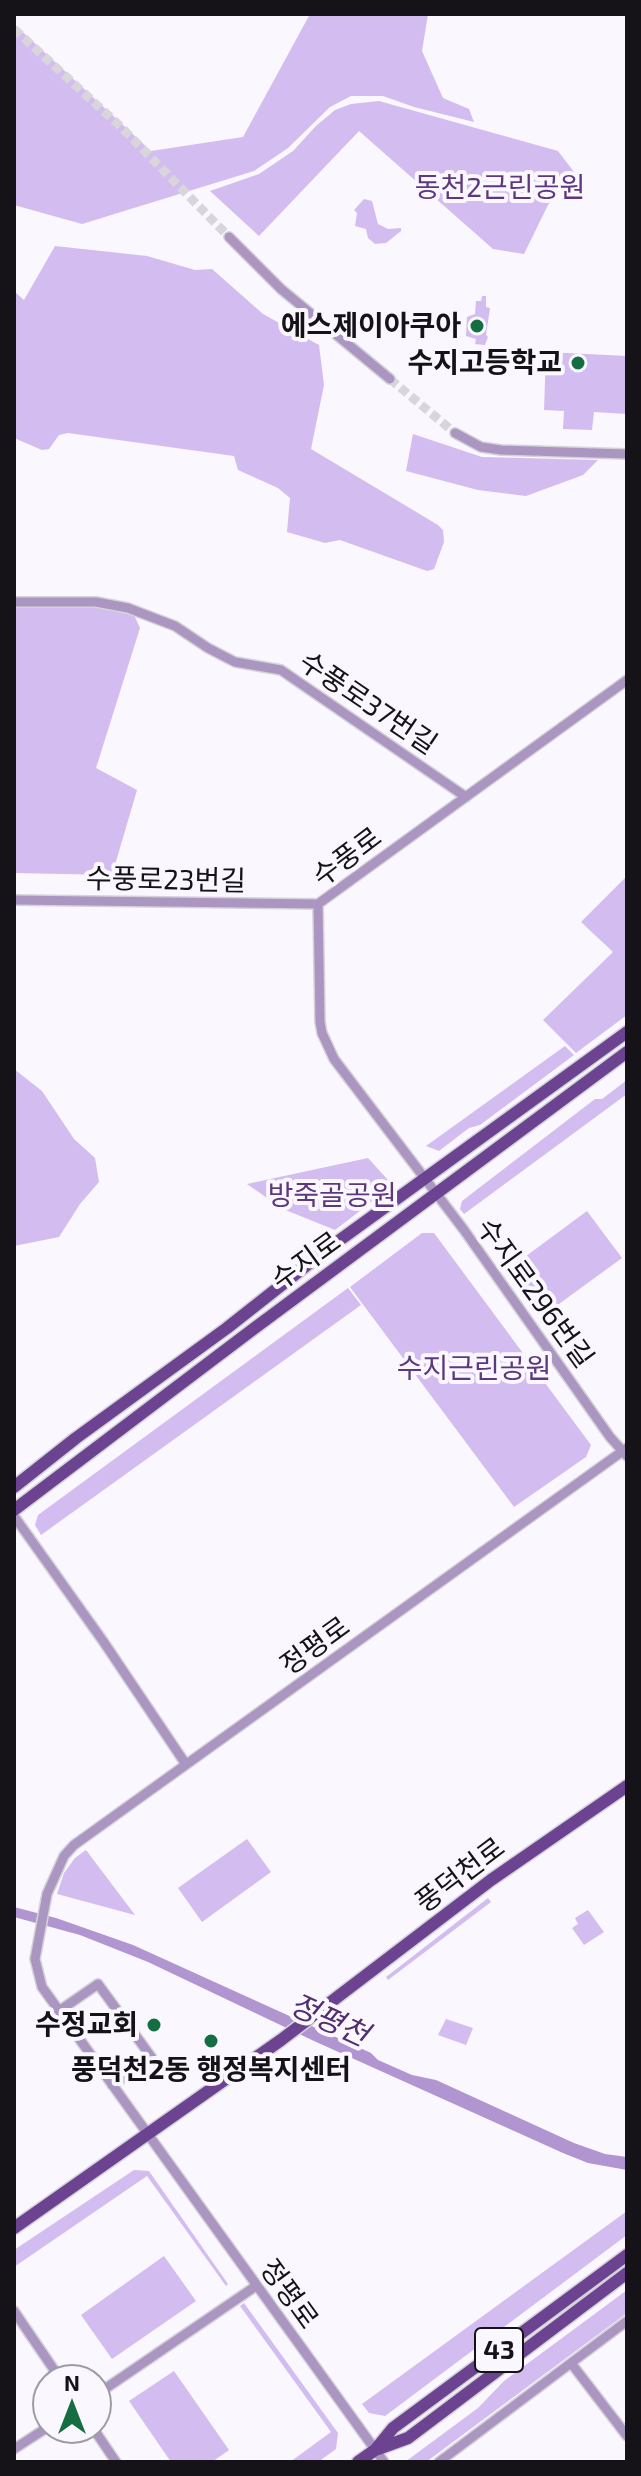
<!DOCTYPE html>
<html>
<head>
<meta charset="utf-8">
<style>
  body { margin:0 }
  #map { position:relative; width:641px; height:2476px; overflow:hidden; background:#faf7fe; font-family:"Exo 2",sans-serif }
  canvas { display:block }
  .frame { position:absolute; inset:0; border:16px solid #151317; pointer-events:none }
  .north { position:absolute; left:32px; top:2364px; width:80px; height:80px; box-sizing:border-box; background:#faf7fe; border:2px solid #9e9ca2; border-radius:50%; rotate:0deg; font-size:22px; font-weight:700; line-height:32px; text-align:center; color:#151317 }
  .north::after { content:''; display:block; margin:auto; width:28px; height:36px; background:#146e42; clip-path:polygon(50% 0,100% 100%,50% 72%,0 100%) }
</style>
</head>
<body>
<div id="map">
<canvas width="641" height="2476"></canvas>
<div class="frame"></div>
<div class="north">N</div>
</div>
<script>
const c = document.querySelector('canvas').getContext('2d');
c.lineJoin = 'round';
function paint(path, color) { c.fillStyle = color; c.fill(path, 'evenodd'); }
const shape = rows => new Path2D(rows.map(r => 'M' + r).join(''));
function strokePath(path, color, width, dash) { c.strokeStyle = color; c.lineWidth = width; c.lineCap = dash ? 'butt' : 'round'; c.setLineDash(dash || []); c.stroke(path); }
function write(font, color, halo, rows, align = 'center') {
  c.font = font + ' "Exo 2","Noto Sans KR",sans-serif'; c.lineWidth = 8; c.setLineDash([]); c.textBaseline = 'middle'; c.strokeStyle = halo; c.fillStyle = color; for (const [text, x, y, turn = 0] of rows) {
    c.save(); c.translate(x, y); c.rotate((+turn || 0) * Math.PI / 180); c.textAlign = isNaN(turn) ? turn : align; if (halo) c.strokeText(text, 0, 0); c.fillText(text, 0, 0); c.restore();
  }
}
paint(shape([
  [310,14,428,14,422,51,443,98,469,109,474,122,414,107,383,96,351,96,330,107,288,148,254,171,82,224,14,205,14,24,151,151,243,137],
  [379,101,558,151,581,181,561,189,548,205,524,254,493,249,359,131,259,236,210,191,259,174,293,151,316,126,335,110,351,104],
  [364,199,372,201,378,224,388,229,401,228,401,231,386,243,375,244,368,238,366,229,355,226,357,213,354,210],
  [55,246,147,256,195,270,212,269,263,314,319,345,324,385,311,449,438,525,443,530,444,542,434,569,427,571,340,540,325,543,287,532,290,498,278,488,238,470,234,456,68,433,59,435,49,449,42,450,14,438,14,291,24,300],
  [482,296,486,296,486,307,490,308,486,335,488,337,485,345,475,344,476,339,466,336,467,317,475,314,476,301,481,301],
  [546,352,627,356,627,414,594,412,592,430,563,429,564,411,544,410],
  [413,434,482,457,598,460,583,475,526,496,478,490,406,471],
  [14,606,102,608,134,615,140,628,96,768,137,790,112,875,14,873],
  [625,878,627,1015,576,1053,543,1020,613,952,581,922],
  [565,1046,574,1055,480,1125,469,1128,439,1151,426,1146],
  [14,1069,42,1091,74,1139,95,1158,99,1182,80,1204,59,1237,14,1246],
  [627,1080,627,1094,464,1214,460,1209,462,1201,595,1099,602,1099],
  [368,1158,388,1180,386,1191,335,1230,283,1209,247,1184],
  [587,1211,622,1258,548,1312,514,1265],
  [422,1233,434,1233,591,1445,586,1457,514,1507,350,1287],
  [348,1288,361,1305,41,1535,35,1525,38,1515],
  [247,1839,271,1872,202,1922,178,1888],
  [86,1850,135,1915,57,1894,64,1873,75,1858],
  [488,1898,491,1902,388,1980,386,1977],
  [588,1910,604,1932,584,1945,572,1928,578,1924,575,1918],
  [446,2019,473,2028,466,2045,438,2035],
  [134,2170,149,2171,228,2284,226,2286,147,2176,14,2267,14,2250],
  [627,2211,627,2235,385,2416,369,2413,362,2404],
  [164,2256,196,2301,112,2359,81,2315],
  [627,2290,627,2313,426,2462,405,2462,478,2408,504,2381],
  [244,2303,338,2433,336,2449,318,2462,290,2462,331,2432,240,2306],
  [174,2371,229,2450,212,2462,171,2462,129,2401]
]), '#d3bcef');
paint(shape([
  [14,1907,56,1918,133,1945,371,2053,378,2060,412,2075,436,2080,574,2143,605,2154,627,2157,627,2170,588,2163,563,2153,314,2041,148,1962,80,1935,14,1917]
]), '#b195d0');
strokePath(shape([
  [14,29,121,127,229,237],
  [390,379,455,433]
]), '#d8d5db', 9, [9, 4.5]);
const minor = shape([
  [229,237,281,289,390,379],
  [455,433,481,447,501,450,627,454],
  [14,602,96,602,128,608,175,626,208,648,235,662,281,670,466,797],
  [14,900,318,904],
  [318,904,320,1022,322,1033,334,1059,464,1230,610,1437,627,1456],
  [318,904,627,680],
  [14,1516,103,1641,185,1763],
  [59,2011,98,1984,152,2058,112,2085],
  [14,2311,61,2380],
  [571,2363,627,2436],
  [96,2395,256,2286],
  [93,2428,116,2462],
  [14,2449,48,2427],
  [384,2462,42,1987,35,1959,47,1894,64,1856,74,1845,627,1448],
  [439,2462,627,2321]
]);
const major = shape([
  [14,1487,76,1438,227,1328,326,1250,627,1032],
  [14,1510,252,1330,627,1052],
  [14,2228,281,2040,491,1880,627,1786],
  [378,2449,408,2438,627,2273],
  [358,2462,375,2450,393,2428,627,2255]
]);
strokePath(minor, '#d5d3d9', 12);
strokePath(major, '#d5d3d9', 15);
strokePath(minor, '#ab96c2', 9);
strokePath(major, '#6b4390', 12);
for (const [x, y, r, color] of [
  [477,326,8,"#146e42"],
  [578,363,8,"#146e42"],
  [154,2025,8,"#146e42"],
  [211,2041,8,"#146e42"]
]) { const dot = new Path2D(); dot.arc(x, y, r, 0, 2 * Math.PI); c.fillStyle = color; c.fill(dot); strokePath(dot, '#faf7fe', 3); }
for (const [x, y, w] of [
  [499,2350,48]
]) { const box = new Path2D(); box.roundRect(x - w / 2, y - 22, w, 44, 6); c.fillStyle = '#faf7fe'; c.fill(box); strokePath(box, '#151317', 2); }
write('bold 26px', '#151317', null, [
  ["43",499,2350]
]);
write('28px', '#5d387f', '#faf7fe', [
  ["동천2근린공원",500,188],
  ["방죽골공원",332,1196],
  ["수지근린공원",474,1369]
]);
write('bold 28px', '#151317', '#faf7fe', [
  ["에스제이아쿠아",461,326],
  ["수지고등학교",562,363],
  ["수정교회",138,2025],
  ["풍덕천2동 행정복지센터",211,2070,"center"]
], 'right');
write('28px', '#151317', '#faf7fe', [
  ["수풍로37번길",368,703,34],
  ["수풍로",347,857,-37],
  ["수풍로23번길",166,880,1],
  ["수지로",306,1261,-36],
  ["수지로296번길",535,1293,54],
  ["정평로",315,1646,-36],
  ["풍덕천로",460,1875,-37],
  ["정평로",289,2294,54]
]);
write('italic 30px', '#522d72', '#faf7fe', [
  ["정평천",329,2020,25]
]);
</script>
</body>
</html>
